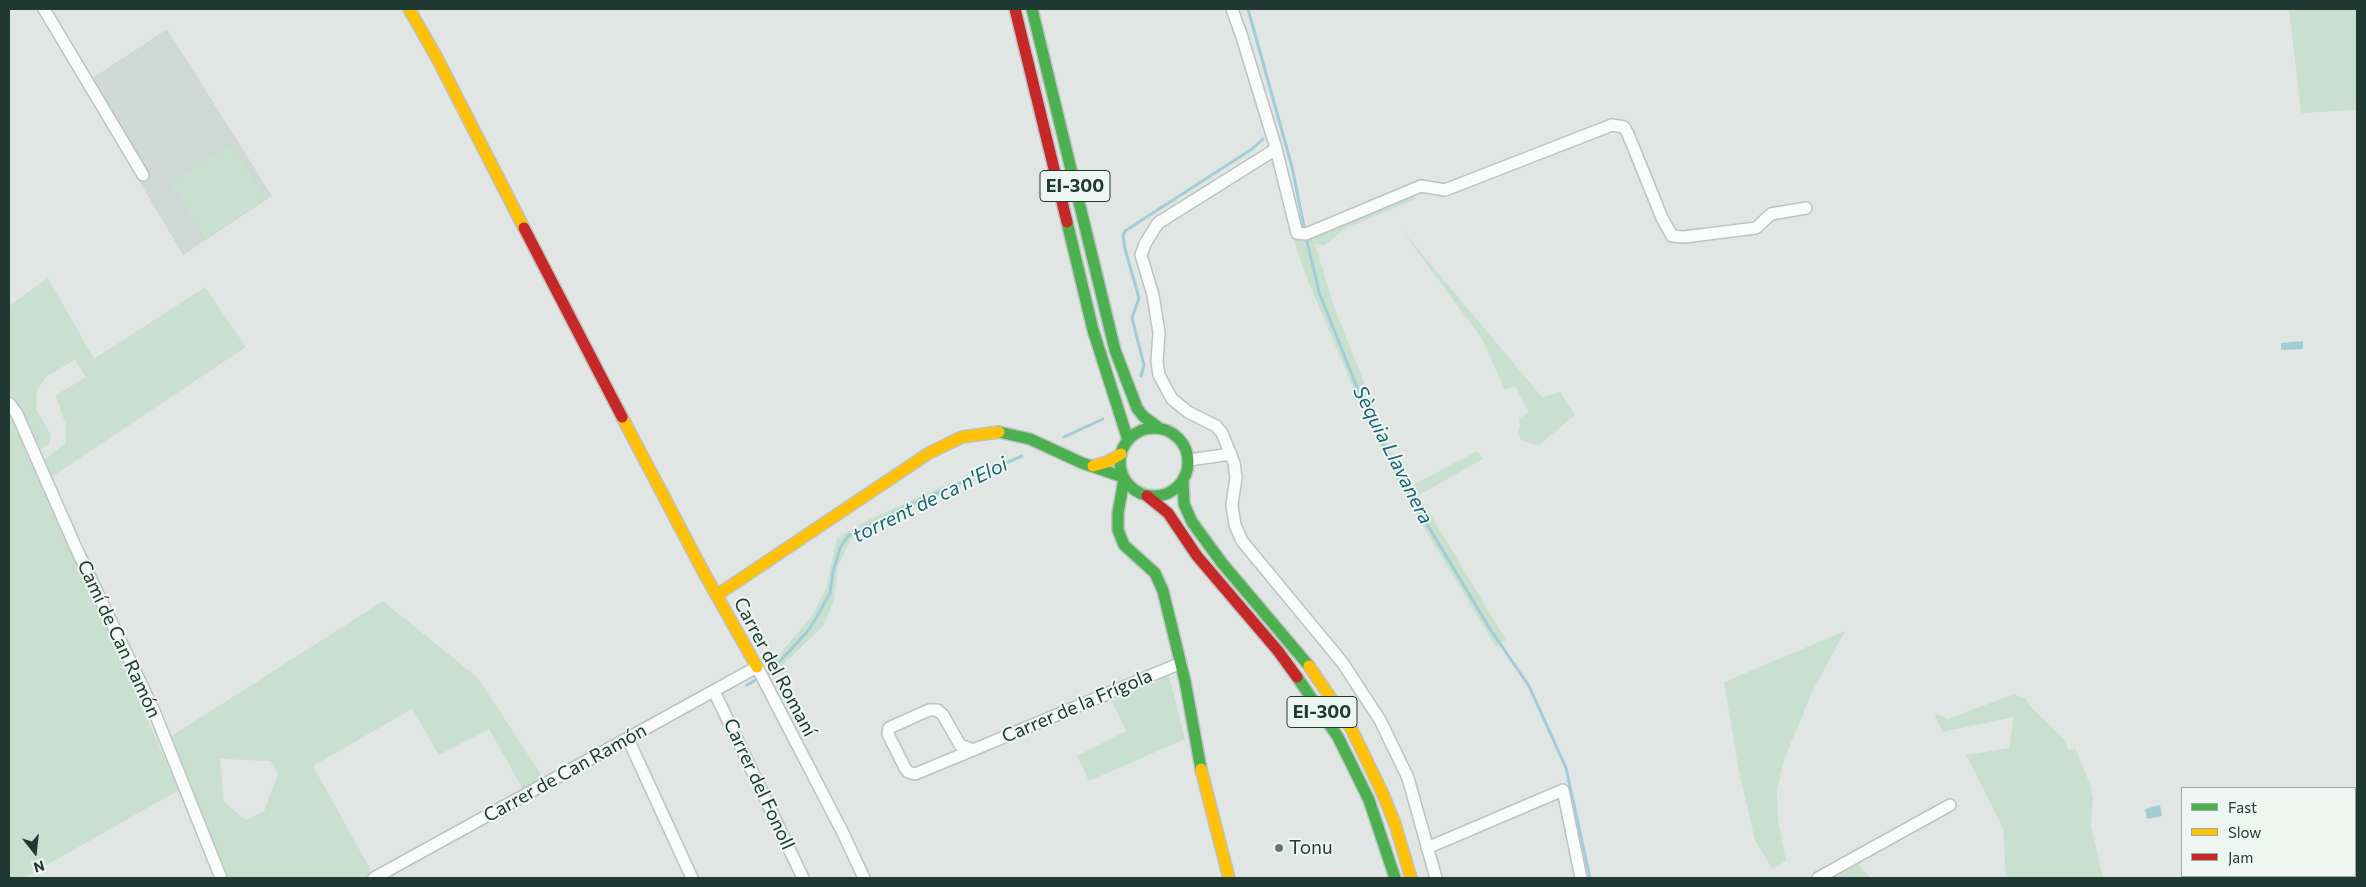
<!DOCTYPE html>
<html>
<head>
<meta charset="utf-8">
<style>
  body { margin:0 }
  #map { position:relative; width:2366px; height:887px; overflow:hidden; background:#e1e6e4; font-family:Commissioner,sans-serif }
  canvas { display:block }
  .frame { position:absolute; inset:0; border:10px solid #203932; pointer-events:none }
  .legend { position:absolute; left:2181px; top:787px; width:175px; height:90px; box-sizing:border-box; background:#eef6f2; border:1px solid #9caaa5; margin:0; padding:6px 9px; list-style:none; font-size:15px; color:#203932 }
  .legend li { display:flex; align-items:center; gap:10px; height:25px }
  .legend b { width:25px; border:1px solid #9caaa5 }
  .north { position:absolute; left:10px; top:827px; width:50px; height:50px; -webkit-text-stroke:4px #eef6f2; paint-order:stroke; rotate:164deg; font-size:14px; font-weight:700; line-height:20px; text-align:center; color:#203932 }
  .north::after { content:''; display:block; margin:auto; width:18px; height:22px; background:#203932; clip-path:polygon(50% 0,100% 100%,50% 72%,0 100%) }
</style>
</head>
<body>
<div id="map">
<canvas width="2366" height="887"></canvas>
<div class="frame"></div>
<ul class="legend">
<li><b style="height:6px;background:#4caf50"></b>Fast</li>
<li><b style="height:6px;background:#ffc107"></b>Slow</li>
<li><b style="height:6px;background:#c62828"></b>Jam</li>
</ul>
<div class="north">N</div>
</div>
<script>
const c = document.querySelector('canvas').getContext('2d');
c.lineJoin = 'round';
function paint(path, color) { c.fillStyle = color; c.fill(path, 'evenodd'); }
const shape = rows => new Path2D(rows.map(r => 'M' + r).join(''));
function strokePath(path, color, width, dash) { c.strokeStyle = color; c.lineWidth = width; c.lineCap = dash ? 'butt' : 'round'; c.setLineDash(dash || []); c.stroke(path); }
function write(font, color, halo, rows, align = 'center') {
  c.font = font + ' Commissioner,sans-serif'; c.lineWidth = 4; c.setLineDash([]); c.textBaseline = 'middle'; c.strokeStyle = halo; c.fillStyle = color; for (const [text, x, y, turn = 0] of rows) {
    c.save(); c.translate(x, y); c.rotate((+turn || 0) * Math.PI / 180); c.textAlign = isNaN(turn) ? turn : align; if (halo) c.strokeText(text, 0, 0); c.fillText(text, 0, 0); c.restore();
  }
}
paint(shape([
  [167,29,272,196,183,255,82,85]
]), '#ced8d4');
paint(shape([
  [2289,9,2357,9,2357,110,2301,113],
  [231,144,266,199,205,239,170,183],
  [1415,193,1416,199,1346,228,1325,245,1315,244,1333,304,1390,448,1411,486,1477,451,1483,459,1419,495,1506,640,1496,647,1402,491,1365,416,1306,276,1291,232,1303,242],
  [1401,229,1542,397,1560,392,1575,415,1538,446,1521,440,1518,430,1520,428,1519,418,1529,413,1515,386,1505,390,1482,339],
  [48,278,94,359,205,287,246,347,50,478,42,462,65,443,66,426,56,395,86,377,75,360,47,376,37,390,36,409,51,435,49,444,37,451,9,391,9,306],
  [9,408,179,790,24,878,9,878],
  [943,486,946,492,851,539,838,566,834,600,824,625,769,678,765,671,812,616,826,588,837,538,868,520],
  [383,601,478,678,544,779,524,791,489,729,439,755,412,709,313,766,373,874,364,878,227,878,170,737],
  [220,759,269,761,278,774,264,811,246,820,224,802],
  [1845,631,1812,692,1784,760,1777,789,1778,820,1786,861,1772,869,1755,840,1739,772,1724,682],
  [1169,676,1185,739,1089,781,1077,756,1126,731,1112,701],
  [2014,694,2026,699,2029,705,2064,739,2069,750,2075,748,2090,784,2093,800,2091,825,2103,878,2006,878,2003,828,1966,755,2009,748,2014,717,1942,732,1934,713,1948,719],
  [1855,861,1871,878,1825,878]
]), '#c9e0d0');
paint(shape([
  [2303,341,2303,349,2281,350,2281,343],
  [2160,805,2162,816,2147,819,2145,809]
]), '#a1ced5');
strokePath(shape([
  [1248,9,1292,167,1305,231],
  [1306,237,1319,292,1364,405,1401,481,1490,629,1529,686,1566,768,1590,878],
  [1141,376,1144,365,1132,318,1139,298,1125,249,1123,235,1125,231,1252,149,1263,139],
  [1064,437,1103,419],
  [768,674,807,632,817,617,830,593,833,572,840,548,848,536,905,507,1022,456],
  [747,685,759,678]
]), '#a1ced5', 3);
const street = shape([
  [44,9,143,175],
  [1232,9,1242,37,1275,145,1297,233,1306,234,1421,186,1445,190,1612,125,1624,127,1628,134,1662,218,1672,236,1684,237,1756,228,1771,214,1806,208],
  [1276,149,1158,223,1145,244,1141,255,1153,295,1159,333,1157,362,1159,375,1172,399,1188,412,1216,426,1222,433,1234,463,1236,477,1232,505,1235,525,1242,541,1342,662,1380,720,1408,778,1436,878],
  [9,403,17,414,76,548,154,711,221,878],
  [1189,460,1231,454],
  [714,691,803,878],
  [628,739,692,878],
  [973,750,960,745,943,715,937,710,929,710,889,728,888,734,905,768,908,772,915,774,973,750,1181,663],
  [1427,848,1563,790,1581,878],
  [374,878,757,667,843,833,864,878],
  [1818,878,1950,805]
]);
const fast = shape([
  [1032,9,1115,350,1137,408,1143,416,1159,428],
  [1067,222,1093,330,1128,440],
  '1120 462a34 34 0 1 1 68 0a34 34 0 1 1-68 0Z',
  [999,432,1030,439,1082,463,1123,477],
  [1124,479,1118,513,1118,530,1124,545,1155,573,1163,591,1185,681,1201,769],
  [1183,481,1184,504,1192,522,1222,563,1309,666],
  [1297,677,1338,737,1369,800,1395,878]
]);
const slow = shape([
  [409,9,437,58,524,228],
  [622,417,704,573,757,667],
  [1093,466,1107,462,1121,454],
  [717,595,929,453,962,437,999,432],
  [1309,666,1351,728,1382,792,1395,824,1411,878],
  [1201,769,1229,878]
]);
const jam = shape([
  [1015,9,1067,222],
  [524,228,622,417],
  [1147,496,1168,513,1197,556,1278,651,1297,677]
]);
strokePath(street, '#bec3c1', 14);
strokePath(fast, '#bdc4c1', 14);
strokePath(slow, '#bdc4c1', 14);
strokePath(jam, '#bdc4c1', 14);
strokePath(street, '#fafbfb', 11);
strokePath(fast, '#4caf50', 11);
strokePath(slow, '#ffc107', 11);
strokePath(jam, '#c62828', 11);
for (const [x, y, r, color] of [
  [1279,848,5,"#647670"]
]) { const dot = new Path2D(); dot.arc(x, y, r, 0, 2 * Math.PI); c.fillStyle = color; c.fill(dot); strokePath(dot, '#eef6f2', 2); }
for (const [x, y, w] of [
  [1075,186,70],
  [1322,712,70]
]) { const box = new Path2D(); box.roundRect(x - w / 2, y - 15.5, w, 31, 4); c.fillStyle = '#eef6f2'; c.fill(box); strokePath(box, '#203932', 1); }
write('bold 18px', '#203932', null, [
  ["EI-300",1075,186],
  ["EI-300",1322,712]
]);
write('19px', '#203932', '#eef6f2', [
  ["Camí de Can Ramón",119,639,65],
  ["Carrer del Romaní",775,667,62],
  ["Carrer de la Frígola",1077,706,-23],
  ["Carrer de Can Ramón",565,773,-29],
  ["Carrer del Fonoll",759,784,65]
]);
write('19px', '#203932', '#eef6f2', [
  ["Tonu",1289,848]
], 'left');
write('italic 20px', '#1b6573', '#eef6f2', [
  ["Sèquia Llavanera",1393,455,63],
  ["torrent de ca n'Eloi",930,500,-26]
]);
</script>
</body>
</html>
